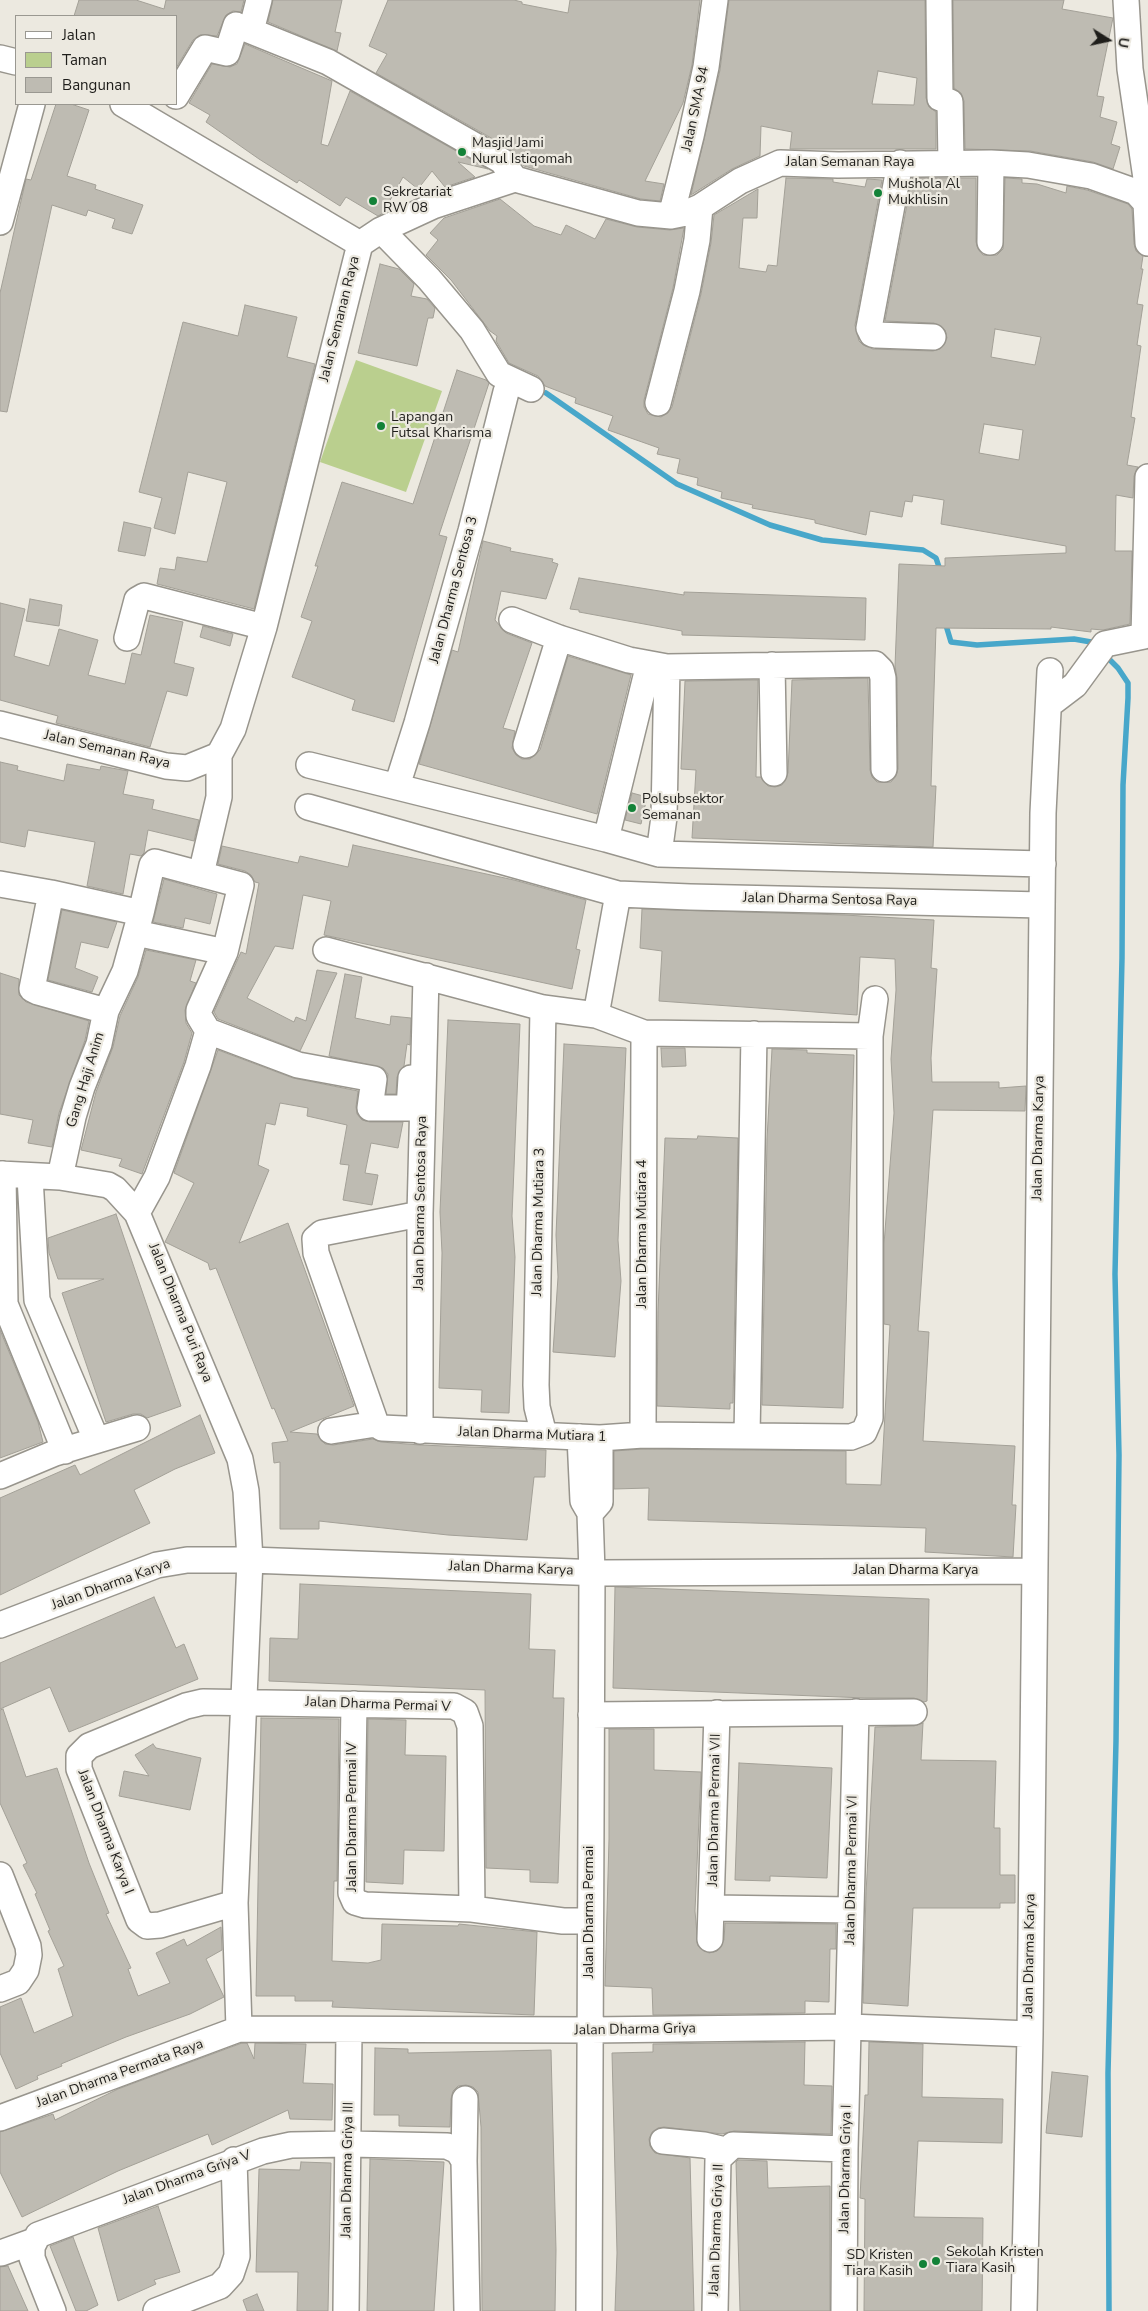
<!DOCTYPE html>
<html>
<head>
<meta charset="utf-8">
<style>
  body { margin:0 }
  #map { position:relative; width:1148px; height:2311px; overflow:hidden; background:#ece9e0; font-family:"Nunito Sans",sans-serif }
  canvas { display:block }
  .legend { position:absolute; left:15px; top:15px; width:162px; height:90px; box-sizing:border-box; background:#ece9e0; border:1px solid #9a9891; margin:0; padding:6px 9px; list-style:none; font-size:15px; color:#1f1e1b }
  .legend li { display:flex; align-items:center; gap:10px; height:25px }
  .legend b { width:25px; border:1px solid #9a9891 }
  .north { position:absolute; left:1083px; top:15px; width:50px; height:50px; -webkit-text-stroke:4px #ece9e0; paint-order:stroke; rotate:100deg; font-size:14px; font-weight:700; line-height:20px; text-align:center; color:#1f1e1b }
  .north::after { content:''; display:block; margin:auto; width:18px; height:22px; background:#1f1e1b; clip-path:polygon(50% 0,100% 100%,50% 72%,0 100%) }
</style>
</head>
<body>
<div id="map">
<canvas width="1148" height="2311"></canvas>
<ul class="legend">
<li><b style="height:6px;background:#fff"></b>Jalan</li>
<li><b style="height:14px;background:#bacf8e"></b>Taman</li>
<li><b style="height:14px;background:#bebbb2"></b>Bangunan</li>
</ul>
<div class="north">U</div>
</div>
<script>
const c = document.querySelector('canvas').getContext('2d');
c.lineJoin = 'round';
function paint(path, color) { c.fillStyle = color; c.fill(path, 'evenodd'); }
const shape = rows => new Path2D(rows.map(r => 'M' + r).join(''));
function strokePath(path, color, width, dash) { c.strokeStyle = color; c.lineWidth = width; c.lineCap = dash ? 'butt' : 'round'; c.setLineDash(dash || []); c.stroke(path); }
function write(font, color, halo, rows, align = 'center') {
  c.font = font + ' "Nunito Sans",sans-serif'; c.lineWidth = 4.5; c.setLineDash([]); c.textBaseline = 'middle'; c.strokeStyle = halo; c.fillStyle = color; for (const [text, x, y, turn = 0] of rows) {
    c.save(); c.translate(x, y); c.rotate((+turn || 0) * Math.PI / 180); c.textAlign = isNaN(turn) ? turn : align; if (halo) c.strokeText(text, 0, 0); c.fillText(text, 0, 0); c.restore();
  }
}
paint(shape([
  [356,360,442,391,406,492,320,462]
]), '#bacf8e');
strokePath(shape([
  [546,393,677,484,770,525,822,540,923,550,936,558,941,573],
  [945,622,951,642,977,645,1074,639,1091,642,1095,646],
  [1104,654,1118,668,1128,683,1128,698,1123,785,1122,958,1115,1274,1119,1455,1116,1741,1108,2073,1109,2311]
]), '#48a7ca', 5.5);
const building = shape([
  [79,0,136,0,164,9,166,0,244,0,241,12,233,11,226,15,217,36,200,35,193,40,176,68,176,16,74,16,79,0],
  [273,0,342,0,335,32,341,33,337,51,268,22,273,0],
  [388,0,514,0,522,2,522,4,568,13,570,0,700,0,692,65,683,103,645,181,664,184,660,201,641,199,524,166,509,148,376,73,387,54,369,46,388,0],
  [729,0,925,0,926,98,929,107,936,112,936,149,790,149,792,132,761,126,760,156,732,169,691,195,720,70,729,0],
  [878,71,917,78,914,105,872,104,878,71],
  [953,0,1064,0,1062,9,1113,18,1097,96,1104,97,1100,117,1117,122,1111,144,1120,147,1113,169,1093,162,1030,151,965,149,964,101,961,93,954,88,953,0],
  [245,44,332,81,321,144,328,146,350,91,488,169,458,162,475,177,445,187,432,171,418,189,403,177,383,213,378,216,346,197,340,206,299,180,297,183,259,159,206,122,210,115,189,103,212,64,230,67,237,64,245,44],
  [56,104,71,104,89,110,67,176,96,185,95,189,143,205,132,234,112,228,115,219,88,210,86,216,52,205,7,412,0,411,0,293,26,179,31,180,56,104],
  [786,178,833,179,833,182,865,187,867,179,882,180,855,325,859,341,863,345,873,349,933,351,940,349,947,338,945,330,934,323,885,321,912,178,976,178,976,242,978,249,983,255,997,255,1003,249,1005,178,1022,179,1022,183,1037,184,1066,193,1067,186,1087,190,1128,204,1132,209,1134,244,1136,251,1143,256,1141,269,1143,269,1137,304,1143,305,1137,345,1141,346,1131,417,1135,418,1127,465,1138,467,1134,476,1133,498,1116,495,1115,551,1132,551,1130,624,1103,630,1091,629,1091,632,1051,627,1051,629,936,628,931,786,936,786,933,847,692,838,696,770,681,769,685,681,758,680,756,777,761,777,768,786,775,787,782,785,788,773,792,680,868,678,870,770,872,777,877,782,891,782,896,776,898,769,897,678,895,666,899,564,945,566,945,558,1066,553,1066,546,941,524,944,500,913,495,912,502,905,501,902,517,870,511,866,535,815,523,815,520,752,508,753,505,721,498,722,492,697,485,698,478,677,473,680,459,657,454,659,448,608,430,613,416,575,403,576,398,545,386,538,376,509,363,496,341,497,336,490,331,451,280,426,255,438,240,430,233,444,218,500,199,534,226,561,235,566,225,595,239,606,219,637,227,670,230,684,228,673,288,644,400,644,407,648,414,661,417,668,413,672,407,701,294,711,243,714,215,758,189,757,218,743,218,739,268,766,272,768,265,777,266,786,178],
  [995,329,1041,337,1035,365,991,357,995,329],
  [984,424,1023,430,1019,460,979,453,984,424],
  [380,264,399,269,414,284,411,296,427,299,435,308,433,318,428,318,417,366,358,353,380,264],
  [245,305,297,317,287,357,315,364,254,609,157,584,160,568,175,570,177,557,207,562,227,482,188,472,175,534,154,528,162,498,139,492,183,322,238,336,245,305],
  [457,370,486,380,489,383,439,535,447,537,394,722,352,710,355,700,292,677,312,621,301,617,318,566,315,566,342,482,413,504,457,370],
  [124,522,151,528,145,556,118,551,124,522],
  [483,541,511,548,510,551,553,559,552,562,558,564,546,599,501,591,495,620,506,633,532,643,503,728,515,731,512,748,516,755,522,759,530,759,540,750,568,656,631,675,597,814,419,764,452,650,458,652,483,541],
  [579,578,684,595,684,592,866,598,865,640,682,635,682,631,579,612,579,610,570,609,579,578],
  [30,599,62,605,59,626,26,621,30,599],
  [0,603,25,609,14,656,49,666,59,629,98,640,88,675,125,684,132,653,141,655,150,615,183,622,174,663,194,668,187,696,167,691,150,747,56,723,58,716,0,700,0,603],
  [203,626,233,634,230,646,200,637,203,626],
  [0,762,18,766,17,770,64,781,67,764,100,770,101,766,128,771,123,794,154,800,152,809,199,820,194,841,148,830,144,853,141,856,130,854,123,894,87,886,95,842,28,830,25,847,0,842,0,762],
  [632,793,647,797,641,824,625,820,632,793],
  [353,845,514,880,586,900,576,949,580,950,572,989,324,935,331,901,303,895,293,949,275,946,247,998,294,1022,296,1017,306,1021,317,970,337,973,300,1051,218,1019,214,1012,241,952,246,954,259,883,255,882,251,875,245,871,218,864,222,846,298,863,300,856,348,867,353,845],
  [164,879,217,894,210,924,185,918,183,928,153,922,164,879],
  [642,909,844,915,934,920,931,968,937,969,931,1058,932,1082,999,1082,999,1088,1026,1086,1025,1111,933,1110,918,1331,929,1332,923,1441,1015,1446,1012,1505,1016,1505,1013,1557,925,1552,926,1528,648,1520,649,1488,614,1489,614,1451,643,1449,846,1451,846,1484,881,1485,890,1325,884,1324,884,1244,894,1113,891,1059,896,990,895,959,860,957,857,1015,659,1001,662,951,640,948,642,909],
  [62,910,117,922,108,948,81,942,75,968,98,977,92,992,48,980,62,910],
  [146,950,196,960,190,981,196,983,185,1010,186,1023,192,1033,184,1062,142,1174,119,1166,122,1159,81,1150,96,1092,113,1047,120,1016,138,977,146,950],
  [0,973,19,979,19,995,26,1002,89,1021,85,1040,59,1113,52,1147,28,1143,33,1120,0,1114,0,973],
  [345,974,362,977,355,1018,390,1025,391,1016,411,1018,410,1045,407,1044,404,1066,397,1077,396,1094,386,1094,388,1074,383,1068,329,1056,345,974],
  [448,1020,520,1024,512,1216,515,1257,509,1413,481,1412,482,1390,439,1388,442,1253,440,1212,448,1020],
  [564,1044,626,1048,618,1240,621,1281,615,1357,553,1352,558,1277,556,1235,564,1044],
  [661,1048,685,1048,686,1066,662,1067,661,1048],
  [772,1049,807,1050,807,1053,854,1055,843,1408,762,1405,767,1139,772,1049],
  [218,1050,293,1078,358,1091,356,1107,357,1114,362,1120,370,1122,403,1122,398,1148,371,1143,365,1173,378,1175,372,1205,343,1200,349,1165,340,1164,347,1125,307,1116,308,1108,280,1103,275,1125,266,1123,258,1165,269,1170,239,1243,288,1223,354,1406,290,1432,317,1434,325,1444,333,1445,373,1439,381,1442,420,1445,546,1450,545,1477,534,1477,527,1540,448,1535,319,1521,319,1529,280,1529,280,1462,274,1463,272,1443,288,1441,274,1408,272,1409,216,1268,210,1270,208,1263,165,1242,194,1183,174,1173,218,1050],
  [698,1136,738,1138,733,1403,730,1403,730,1409,657,1406,658,1312,665,1138,697,1139,698,1136],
  [116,1214,181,1406,147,1418,141,1414,133,1414,106,1422,62,1293,104,1279,58,1279,49,1253,48,1238,116,1214],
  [0,1330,38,1422,43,1442,0,1458,0,1330],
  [200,1415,215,1453,175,1469,134,1490,150,1523,0,1595,0,1498,75,1465,80,1475,200,1415],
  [300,1584,531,1594,529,1649,555,1650,553,1698,564,1698,558,1883,530,1882,530,1870,486,1868,485,1690,269,1681,270,1638,298,1639,300,1584],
  [615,1587,929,1599,927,1701,924,1702,914,1698,866,1698,613,1688,615,1587],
  [154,1597,176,1648,184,1644,198,1679,69,1732,50,1687,0,1709,0,1663,154,1597],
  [3,1709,26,1777,57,1768,89,1863,109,1913,106,1914,131,1968,128,1969,138,1996,170,1983,156,1953,184,1939,187,1946,221,1927,222,1950,206,1959,224,1997,190,2014,126,2037,61,2064,62,2066,37,2076,38,2079,16,2089,0,2053,0,2007,21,1998,34,2033,73,2016,58,1969,64,1966,48,1931,50,1930,35,1894,37,1893,23,1865,27,1863,0,1803,0,1710,3,1709],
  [261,1718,339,1719,337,1881,334,1881,332,1961,368,1963,381,1960,382,1924,458,1926,459,1924,537,1932,534,2015,332,2007,333,2001,295,2001,295,1996,256,1996,261,1718],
  [368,1719,406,1720,405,1755,446,1756,444,1851,404,1850,403,1884,366,1882,368,1719],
  [923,1723,921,1760,996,1761,994,1828,1000,1828,1000,1875,1015,1875,1015,1903,1000,1903,1000,1908,913,1908,908,2006,863,2003,866,1893,875,1727,914,1726,923,1723],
  [609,1729,654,1729,654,1770,701,1772,695,1911,698,1946,709,1953,717,1951,724,1940,725,1923,836,1924,836,1949,830,1949,829,2002,805,2001,805,2013,653,2015,652,1988,605,1986,609,1839,609,1729],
  [153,1744,156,1748,201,1758,190,1810,119,1796,124,1771,149,1776,135,1755,153,1744],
  [739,1763,832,1768,827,1878,770,1876,770,1881,735,1880,739,1763],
  [805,2042,804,2085,832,2086,831,2134,734,2131,722,2134,664,2127,658,2128,652,2132,649,2139,650,2146,655,2153,690,2158,694,2311,615,2311,617,2253,612,2053,653,2052,653,2044,805,2042],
  [869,2042,923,2044,922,2097,1003,2099,1002,2143,918,2141,914,2217,983,2218,982,2311,864,2311,865,2199,860,2198,865,2095,868,2095,869,2042],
  [242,2043,247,2043,254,2059,255,2043,306,2044,303,2083,333,2084,332,2120,290,2119,288,2110,212,2145,208,2134,118,2171,22,2217,0,2172,0,2132,53,2114,55,2120,118,2089,242,2043],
  [375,2048,408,2049,408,2053,551,2050,556,2250,555,2311,482,2311,481,2127,478,2092,473,2087,466,2085,458,2086,453,2091,451,2099,450,2127,399,2126,399,2115,374,2115,375,2048],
  [1052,2072,1088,2076,1082,2137,1046,2133,1052,2072],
  [370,2159,444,2162,434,2311,367,2311,370,2159],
  [738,2160,767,2161,768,2188,830,2186,830,2311,740,2311,736,2162,738,2160],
  [301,2162,331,2163,328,2311,297,2311,298,2272,256,2272,259,2169,300,2170,301,2162],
  [158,2206,180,2272,154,2280,156,2284,118,2301,98,2228,158,2206],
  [73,2237,98,2305,86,2311,76,2311,50,2246,73,2237],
  [8,2266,28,2311,0,2311,0,2267,8,2266],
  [257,2294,264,2311,247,2311,243,2300,257,2294]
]);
paint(building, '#bebbb2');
strokePath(building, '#a3a097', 1);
const minor = shape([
  [939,0,940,98,950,102,951,163],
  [1126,0,1130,69,1148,192],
  [251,31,328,62,502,161,515,179],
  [0,58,16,62],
  [176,96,205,48,227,53,236,25,251,31,259,0],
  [123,104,360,244],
  [900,163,869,328,872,334,876,335,933,337],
  [671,216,691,136,706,67,715,0],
  [0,222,32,104],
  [381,230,429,279,472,330,499,374,531,389],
  [990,242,991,163],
  [658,403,687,291,697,240,700,207],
  [512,620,559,638,629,660,667,667,664,817,659,854],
  [127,638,137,600,144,596,264,627],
  [772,665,774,773],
  [667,667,875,664,881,670,883,678,884,769],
  [1050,704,1075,685,1105,644,1144,636,1148,477],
  [0,724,166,766,187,768,219,755,233,729,264,627,360,244,381,230,433,206,515,179,638,213,671,216,686,213,700,207,740,181,780,163,838,165,991,163,1028,165,1091,176,1136,192,1146,203,1148,243],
  [526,745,559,638],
  [309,765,606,839,659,854,1043,864],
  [397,786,417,723,471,531,506,392],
  [308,807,618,894,690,897,1042,905],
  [606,839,649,664],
  [201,874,219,797,219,755],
  [0,884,51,893],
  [136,933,225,952,241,885,155,862,152,865,141,913],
  [326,950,543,1008,596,1015,618,894],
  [543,1008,536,1385,537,1407,544,1435],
  [208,1031,298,1065,374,1079,370,1108,409,1108,411,1078],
  [208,1031,199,1016,199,1010,225,952],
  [870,1036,875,999],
  [0,1174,60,1177,108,1185,115,1189,137,1213,240,1459,246,1491,250,1560,235,1903,239,2029],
  [3,1174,5,1304,65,1451],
  [30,1177,37,1300,96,1439],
  [60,1177,73,1117,82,1087,99,1044,106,1011,125,971,141,913,51,893,32,989,38,992,106,1011],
  [137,1213,157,1177,198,1066,208,1031],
  [420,1214,322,1233,315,1239,316,1253,376,1424,382,1428,600,1438,643,1435,851,1437,864,1432,870,1418,870,1036,644,1033,596,1015],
  [331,1431,376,1424],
  [420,1431,420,1214,426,976],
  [643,1435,644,1033],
  [747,1436,754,1034],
  [580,1437,583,1501,590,1513,592,1572,589,2311],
  [0,1476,55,1453,137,1428],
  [593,1510,600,1502,600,1438],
  [0,1625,157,1565,187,1560,250,1560,601,1573,1034,1571],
  [354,1704,351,1893,355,1902,365,1905,472,1909,563,1921,590,1921],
  [591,1715,914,1712],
  [0,1875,28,1946,29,1955,26,1970,18,1982,0,1989],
  [235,1903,160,1925,147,1926,139,1920,79,1769,79,1756,89,1746,186,1706,203,1702,454,1706,465,1712,470,1726,472,1909],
  [712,1908,851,1910],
  [710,1939,717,1713],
  [0,2118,239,2029,591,2030,849,2027,1030,2034],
  [663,2141,704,2145,725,2150],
  [464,2161,465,2099],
  [1,2253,34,2241],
  [53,2311,32,2258,32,2247,38,2235,263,2151,291,2145,349,2144,447,2146,458,2151,464,2161,467,2311],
  [156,2311,220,2286,231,2274,237,2256,234,2160],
  [346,2311,349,2030],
  [715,2311,718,2159,733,2145,845,2149],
  [844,2311,845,2149,856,1712],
  [1024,2311,1030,2034,1043,813,1050,671]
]);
strokePath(minor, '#98958d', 28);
strokePath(minor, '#fff', 25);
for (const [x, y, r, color] of [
  [462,152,5,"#138238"],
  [878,193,5,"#138238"],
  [373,201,5,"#138238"],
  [381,426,5,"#138238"],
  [632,808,5,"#138238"],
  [936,2261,5,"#138238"],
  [923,2264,5,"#138238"]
]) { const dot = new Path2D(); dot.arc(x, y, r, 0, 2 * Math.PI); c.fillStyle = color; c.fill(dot); strokePath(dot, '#ece9e0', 2); }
write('14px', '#1f1e1b', '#ece9e0', [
  ["Jalan SMA 94",696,109,-78],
  ["Jalan Semanan Raya",850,163],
  ["Jalan Semanan Raya",340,319,-76],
  ["Jalan Dharma Sentosa 3",454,590,-75],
  ["Jalan Semanan Raya",107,750,13],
  ["Jalan Dharma Sentosa Raya",830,900,1],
  ["Gang Haji Anim",86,1080,-73],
  ["Jalan Dharma Karya",1039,1138,-89],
  ["Jalan Dharma Sentosa Raya",421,1203,-89],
  ["Jalan Dharma Mutiara 3",539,1222,-89],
  ["Jalan Dharma Mutiara 4",643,1234,-90],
  ["Jalan Dharma Puri Raya",180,1313,68],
  ["Jalan Dharma Mutiara 1",532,1435,2],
  ["Jalan Dharma Karya",511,1569,2],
  ["Jalan Dharma Karya",916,1571],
  ["Jalan Dharma Karya",111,1585,-20],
  ["Jalan Dharma Permai V",378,1705,2],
  ["Jalan Dharma Permai VII",715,1810,-89],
  ["Jalan Dharma Permai IV",353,1817,-90],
  ["Jalan Dharma Karya I",105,1832,69],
  ["Jalan Dharma Permai VI",852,1870,-89],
  ["Jalan Dharma Permai",590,1912,-90],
  ["Jalan Dharma Karya",1030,1956,-89],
  ["Jalan Dharma Griya",635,2030,-1],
  ["Jalan Dharma Permata Raya",120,2074,-20],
  ["Jalan Dharma Griya I",846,2169,-89],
  ["Jalan Dharma Griya III",348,2170,-89],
  ["Jalan Dharma Griya V",187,2178,-20],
  ["Jalan Dharma Griya II",717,2230,-88]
]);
write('14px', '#1f1e1b', '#ece9e0', [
  ["Masjid Jami",472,144],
  ["Nurul Istiqomah",472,160],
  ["Mushola Al",888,185],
  ["Mukhlisin",888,201],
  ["Sekretariat",383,193],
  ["RW 08",383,209],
  ["Lapangan",391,418],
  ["Futsal Kharisma",391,434],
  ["Polsubsektor",642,800],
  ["Semanan",642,816],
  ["Sekolah Kristen",946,2253],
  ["Tiara Kasih",946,2269],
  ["SD Kristen",913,2256,"right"],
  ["Tiara Kasih",913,2272,"right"]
], 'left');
</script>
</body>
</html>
